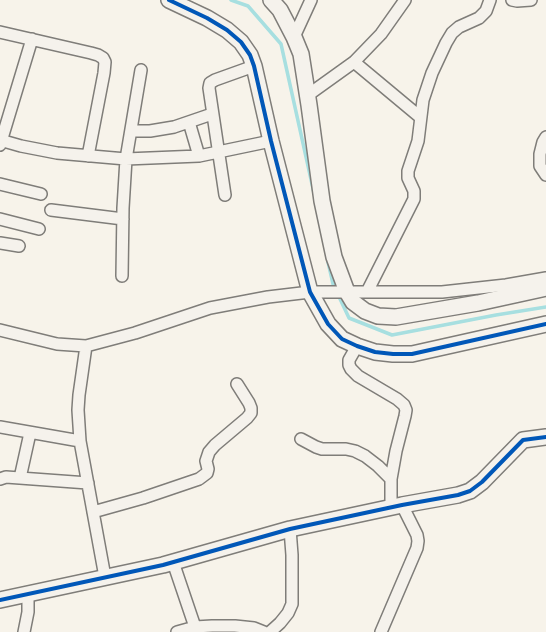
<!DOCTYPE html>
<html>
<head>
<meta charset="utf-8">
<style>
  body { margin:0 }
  canvas { display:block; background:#f7f3ea }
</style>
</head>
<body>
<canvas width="546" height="632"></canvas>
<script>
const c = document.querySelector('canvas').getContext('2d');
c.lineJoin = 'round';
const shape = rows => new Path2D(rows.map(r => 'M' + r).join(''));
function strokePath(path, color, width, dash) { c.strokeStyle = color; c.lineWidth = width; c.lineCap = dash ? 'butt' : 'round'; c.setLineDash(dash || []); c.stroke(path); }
strokePath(shape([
  [231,0,248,6,281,44,314,193],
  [328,262,333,284,349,318,392,335,496,315,546,307]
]), '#a7dfe0', 3.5);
const street = shape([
  [512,0,517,1,531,0],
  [0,32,91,53,98,55,103,58,105,62,104,73,88,156],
  [294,37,311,0],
  [354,62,420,117],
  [308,95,354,62,381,34,405,0],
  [189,122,199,156],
  [131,131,150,131,174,127,212,114],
  [546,137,543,142,540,154,540,166,546,175],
  [0,140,21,146,57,153,126,159,199,156,271,141],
  [0,145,32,39],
  [0,184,41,194],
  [225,195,209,88,210,83,215,80,254,66],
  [51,210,123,219],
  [0,219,39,229],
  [0,243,19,246],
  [122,276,123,208,126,159,141,70],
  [367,292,414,199,414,191,408,178,408,171,418,141,423,100,432,73,446,43,452,33,459,27,479,18,486,11,490,0],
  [0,330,57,344,86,346,135,333,210,308,268,297,310,292,442,292,506,285,546,278],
  [86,346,79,395,78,410,80,441,105,577],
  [357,346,349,360,349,365,351,369,358,376,397,399,404,405,406,410,405,416,396,451,391,479,391,507],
  [0,427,80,441],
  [301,439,316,447,322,449,346,449,355,451,365,456,378,466,391,479],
  [20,478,30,433],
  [0,479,6,477,88,483],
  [93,512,143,498,199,479,207,473,208,469,206,461,209,452,215,445,247,418,251,413,251,408,249,403,237,384],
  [173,562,195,627,199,632],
  [24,632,28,612,28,595],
  [177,632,195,627,212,626,235,626,254,628,264,632],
  [270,632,280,623,288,613,292,604,292,555,290,529],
  [381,632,417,548,418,541,417,535,402,505]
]);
const secondary = shape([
  [169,0,207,18,227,30,241,42,250,55,254,66,271,141,310,292,328,324,342,339,357,346,375,352,393,354,412,354,546,324],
  [271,0,280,10,294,37,301,54,309,105,322,201,334,257,347,292,353,302,365,311,378,316,396,317,478,303,546,288],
  [0,600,163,565,290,529,402,505,458,495,470,491,482,482,523,440,546,437]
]);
strokePath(street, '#7f7d79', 14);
strokePath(secondary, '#7f7d79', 18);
strokePath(street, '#f5f2ec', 11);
strokePath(secondary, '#f5f2ec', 15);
strokePath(shape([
  [169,0,207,18,227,30,241,42,250,55,254,66,271,141,310,292,328,324,342,339,357,346,375,352,393,354,412,354,546,324],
  [0,600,163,565,290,529,402,505,458,495,470,491,482,482,523,440,546,437]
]), '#0057b8', 4);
</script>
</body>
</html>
